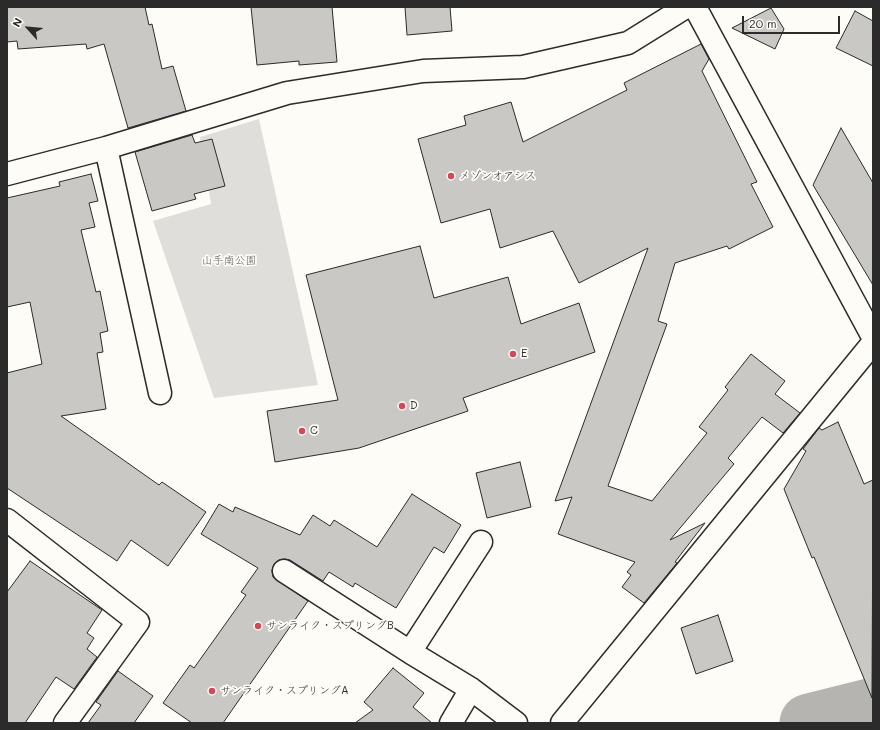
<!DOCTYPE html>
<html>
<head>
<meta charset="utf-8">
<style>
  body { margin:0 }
  #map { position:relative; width:880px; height:730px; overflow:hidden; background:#fdfcf7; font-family:Mali,sans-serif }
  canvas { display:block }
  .frame { position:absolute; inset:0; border:8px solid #2b2b2b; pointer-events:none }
  .north { position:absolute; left:8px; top:8px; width:40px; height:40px; -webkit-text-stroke:3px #fdfcf7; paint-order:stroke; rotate:297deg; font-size:11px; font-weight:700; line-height:16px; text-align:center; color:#2b2b2b }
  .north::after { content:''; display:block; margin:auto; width:14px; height:18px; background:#2b2b2b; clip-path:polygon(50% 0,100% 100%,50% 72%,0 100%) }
  .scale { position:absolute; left:742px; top:16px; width:98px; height:18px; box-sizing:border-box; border:2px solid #2b2b2b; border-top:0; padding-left:5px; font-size:12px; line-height:14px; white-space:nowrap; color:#2b2b2b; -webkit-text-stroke:3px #fdfcf7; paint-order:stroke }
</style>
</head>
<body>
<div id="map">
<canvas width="880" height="730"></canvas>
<div class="frame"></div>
<div class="north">N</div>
<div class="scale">20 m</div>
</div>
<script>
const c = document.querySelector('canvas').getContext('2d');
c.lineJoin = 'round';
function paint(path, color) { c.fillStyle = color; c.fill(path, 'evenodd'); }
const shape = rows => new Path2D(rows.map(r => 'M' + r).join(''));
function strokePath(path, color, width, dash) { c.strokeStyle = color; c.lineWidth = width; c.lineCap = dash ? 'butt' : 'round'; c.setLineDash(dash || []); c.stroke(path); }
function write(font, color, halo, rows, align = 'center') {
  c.font = font + ' Mali,"Klee One",sans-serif'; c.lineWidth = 3.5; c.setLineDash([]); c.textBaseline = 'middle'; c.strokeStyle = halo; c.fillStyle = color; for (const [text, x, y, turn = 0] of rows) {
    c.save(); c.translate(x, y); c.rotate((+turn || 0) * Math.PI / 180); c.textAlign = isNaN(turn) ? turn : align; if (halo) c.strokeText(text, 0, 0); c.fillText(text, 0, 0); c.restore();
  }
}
paint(shape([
  [259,119,318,385,214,398,153,221,211,204,200,137]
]), '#dfdeda');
strokePath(shape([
  [809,723,873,707]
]), '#b5b4b1', 59);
const building = shape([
  [7,7,145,7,149,25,152,24,162,69,173,66,186,111,128,128,104,44,87,49,86,44,18,49,17,41,7,42,7,7],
  [251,7,332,7,337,62,299,65,299,61,257,65,251,7],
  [405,7,450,7,452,31,407,35,405,7],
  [771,8,784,29,775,49,732,28,771,8],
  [855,11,873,21,873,66,836,48,855,11],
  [701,44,709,59,702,71,757,182,751,184,773,227,729,249,727,246,675,263,658,321,667,324,608,486,652,501,707,433,699,427,728,390,725,387,751,354,785,381,775,394,800,413,783,433,762,417,728,458,734,464,670,540,705,523,675,562,677,563,644,603,622,587,631,575,627,572,635,562,558,534,572,497,555,501,648,248,579,283,553,231,500,248,490,209,441,223,418,139,466,125,464,116,511,102,523,142,627,90,624,83,701,44],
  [841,128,873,183,873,285,813,185,841,128],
  [192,135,195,143,212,139,225,186,194,194,196,199,152,211,135,152,192,135],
  [91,174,98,201,89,203,95,227,81,230,96,292,100,291,108,331,100,333,103,352,97,353,106,409,61,416,159,485,162,482,206,512,168,566,131,540,117,561,7,488,7,373,42,364,30,302,7,307,7,198,60,186,59,182,91,174],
  [420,246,434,298,508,277,521,324,579,303,595,352,463,398,468,411,359,448,275,462,267,411,338,400,306,275,420,246],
  [838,422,864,484,873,480,872,698,814,557,812,558,784,489,806,451,803,449,819,428,822,430,838,422],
  [520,462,531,507,487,518,476,473,520,462],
  [412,494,461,525,444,553,434,547,396,608,355,583,353,587,329,572,323,581,290,560,285,559,279,560,274,564,272,570,273,577,308,601,223,723,192,723,163,703,190,665,194,668,246,595,241,592,258,568,201,534,219,504,233,512,235,507,300,535,313,515,330,526,334,520,377,547,412,494],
  [30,561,102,610,87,633,94,638,87,649,97,657,74,689,56,677,25,723,7,723,7,592,30,561],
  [718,615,733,661,696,674,681,628,718,615],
  [393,668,424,693,413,707,432,723,355,723,373,710,364,702,393,668],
  [118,671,153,696,134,723,88,723,101,705,96,702,118,671]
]);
paint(building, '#c9c8c4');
strokePath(building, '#2b2b2b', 1);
const minor = shape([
  [695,7,873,337],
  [106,148,160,393],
  [7,174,106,148,287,93,423,71,523,67,628,43,686,7],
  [7,520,138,622,65,723],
  [284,571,410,652,471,689,516,723],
  [410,652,481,542],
  [451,723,471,689],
  [562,723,873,343]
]);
strokePath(minor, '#2b2b2b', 25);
strokePath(minor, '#fdfcf7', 22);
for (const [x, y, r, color] of [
  [451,176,4,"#d1495b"],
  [513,354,4,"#d1495b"],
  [402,406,4,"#d1495b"],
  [302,431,4,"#d1495b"],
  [258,626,4,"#d1495b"],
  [212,691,4,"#d1495b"]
]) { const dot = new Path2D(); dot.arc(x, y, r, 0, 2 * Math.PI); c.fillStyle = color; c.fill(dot); strokePath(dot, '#fdfcf7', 1.5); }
write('11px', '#2b2b2b', '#fdfcf7', [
  ["メゾンオアシス",459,176],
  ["E",521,354],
  ["D",410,406],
  ["C",310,431],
  ["サンライク・スプリングB",266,626],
  ["サンライク・スプリングA",220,691]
], 'left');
write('11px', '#585857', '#fdfcf7', [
  ["山手南公園",229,261]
]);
</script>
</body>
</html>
